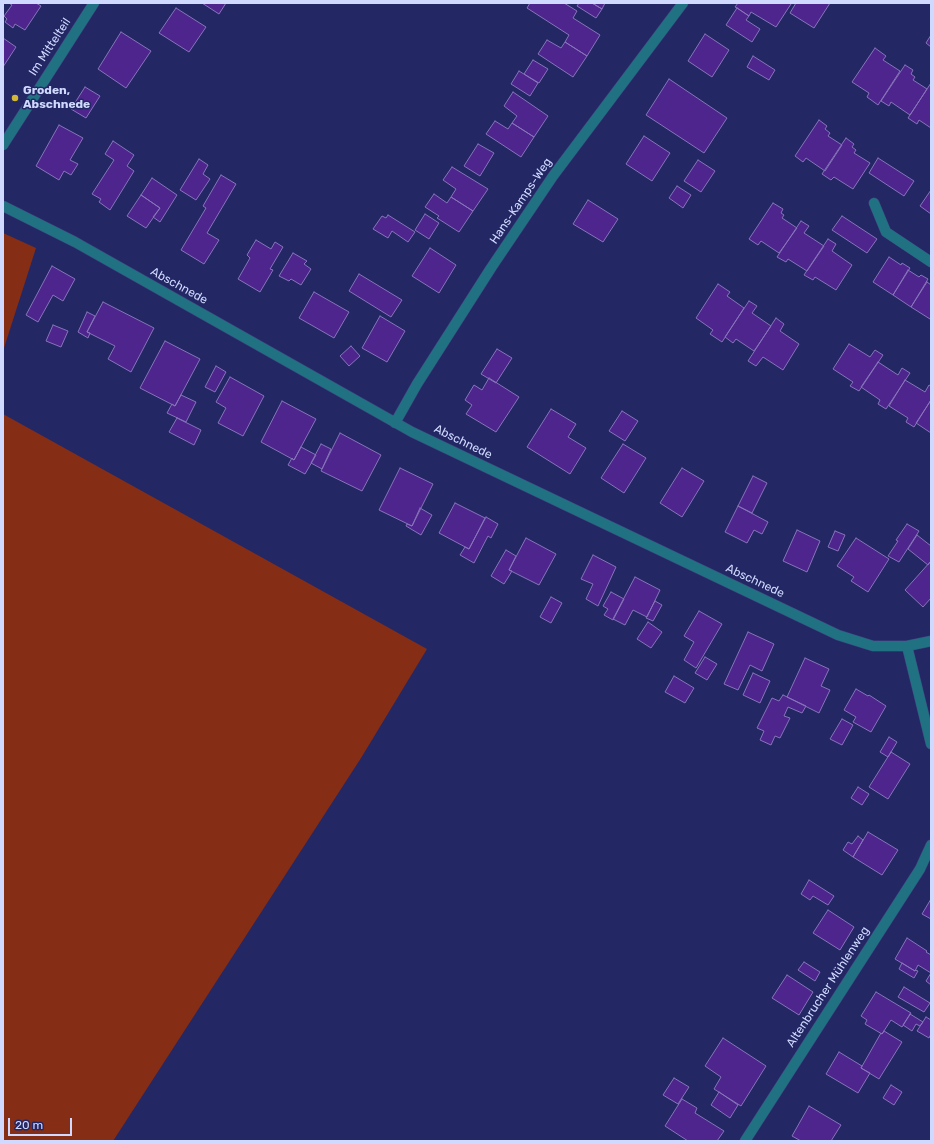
<!DOCTYPE html>
<html>
<head>
<meta charset="utf-8">
<style>
  body { margin:0 }
  #map { position:relative; width:934px; height:1144px; overflow:hidden; background:#232865; font-family:Rubik,sans-serif }
  canvas { display:block }
  .frame { position:absolute; inset:0; border:4px solid #d0d9ff; pointer-events:none }
  .scale { position:absolute; left:8px; top:1118px; width:64px; height:18px; box-sizing:border-box; border:2px solid #d0d9ff; border-top:0; padding-left:5px; font-size:12px; line-height:14px; white-space:nowrap; color:#d0d9ff; -webkit-text-stroke:3px #232865; paint-order:stroke }
</style>
</head>
<body>
<div id="map">
<canvas width="934" height="1144"></canvas>
<div class="frame"></div>
<div class="scale">20 m</div>
</div>
<script>
const c = document.querySelector('canvas').getContext('2d');
c.lineJoin = 'round';
function paint(path, color) { c.fillStyle = color; c.fill(path, 'evenodd'); }
const shape = rows => new Path2D(rows.map(r => 'M' + r).join(''));
function strokePath(path, color, width, dash) { c.strokeStyle = color; c.lineWidth = width; c.lineCap = dash ? 'butt' : 'round'; c.setLineDash(dash || []); c.stroke(path); }
function write(font, color, halo, rows, align = 'center') {
  c.font = font + ' Rubik,sans-serif'; c.lineWidth = 3; c.setLineDash([]); c.textBaseline = 'middle'; c.strokeStyle = halo; c.fillStyle = color; for (const [text, x, y, turn = 0] of rows) {
    c.save(); c.translate(x, y); c.rotate((+turn || 0) * Math.PI / 180); c.textAlign = isNaN(turn) ? turn : align; if (halo) c.strokeText(text, 0, 0); c.fillText(text, 0, 0); c.restore();
  }
}
paint(shape([
  [3,233,36,248,3,351],
  [3,414,427,649,361,758,113,1141,3,1141]
]), '#862d16');
const building = shape([
  [9,3,36,3,41,6,25,30,15,24,13,28,5,22,7,19,4,16,12,5,9,3],
  [202,3,226,3,219,14,202,3],
  [530,3,564,3,577,11,573,18,600,35,587,56,565,42,569,35,527,8,530,3],
  [579,3,592,3,602,9,596,18,577,6,579,3],
  [592,3,605,3,602,9,592,3],
  [738,3,790,3,791,4,776,27,751,12,749,16,737,8,735,7,738,3],
  [796,3,830,3,814,28,790,13,796,3],
  [176,8,206,27,189,52,159,33,176,8],
  [737,8,749,16,746,20,760,29,752,42,726,25,737,8],
  [121,32,151,51,126,88,98,69,121,32],
  [705,34,729,50,712,77,688,61,705,34],
  [931,35,931,47,926,43,931,35],
  [3,38,16,47,3,67,3,38],
  [547,40,561,48,565,42,587,56,573,77,538,54,547,40],
  [875,48,886,56,883,60,900,71,878,105,867,97,869,93,852,82,875,48],
  [753,56,775,70,769,80,747,67,753,56],
  [533,60,548,69,539,83,524,74,533,60],
  [905,65,913,70,911,74,915,77,913,80,927,89,910,115,891,102,889,106,881,101,905,65],
  [519,71,538,83,530,96,511,84,519,71],
  [669,79,727,118,704,153,646,115,669,79],
  [931,83,931,128,919,120,917,124,908,118,931,83],
  [85,87,100,96,86,118,71,109,85,87],
  [513,92,548,116,534,137,512,123,517,116,504,106,513,92],
  [819,120,827,126,825,129,830,133,828,136,842,145,825,171,806,158,803,162,795,156,819,120],
  [495,121,508,129,512,123,534,137,521,157,486,134,495,121],
  [59,125,83,138,70,160,78,164,71,175,64,171,59,180,36,166,59,125],
  [644,136,670,153,652,181,626,164,644,136],
  [846,138,854,144,852,147,856,150,854,153,870,163,853,189,834,177,831,180,822,174,846,138],
  [113,141,134,155,127,166,134,171,110,210,99,202,101,199,92,194,114,160,105,154,113,141],
  [478,144,494,153,480,176,464,166,478,144],
  [878,158,914,181,904,196,869,173,878,158],
  [199,159,208,165,203,174,210,179,196,200,180,190,199,159],
  [698,160,715,171,701,192,684,181,698,160],
  [452,167,488,189,473,211,451,197,456,189,443,180,452,167],
  [221,175,236,184,207,233,219,240,204,264,181,250,206,208,203,206,221,175],
  [152,178,177,195,160,222,153,217,160,208,141,195,152,178],
  [677,186,691,195,683,208,669,198,677,186],
  [931,190,931,214,920,206,931,190],
  [434,194,447,203,451,197,473,211,459,232,437,218,439,216,425,207,434,194],
  [141,195,160,208,146,228,127,216,141,195],
  [588,200,618,219,603,242,573,224,588,200],
  [773,203,783,209,781,213,784,215,782,218,797,228,779,253,761,241,758,245,749,239,773,203],
  [425,214,439,223,429,239,415,230,425,214],
  [388,215,415,232,408,242,392,231,388,238,373,229,382,216,386,218,388,215],
  [842,216,877,239,867,253,832,230,842,216],
  [801,221,809,226,804,233,824,246,807,271,788,259,786,262,777,257,801,221],
  [828,239,836,244,832,251,852,265,836,290,815,277,813,280,804,275,828,239],
  [256,240,271,249,275,242,283,247,270,269,273,270,260,292,238,279,250,258,247,255,256,240],
  [430,248,456,265,439,293,412,276,430,248],
  [293,253,307,261,304,264,311,269,301,285,291,279,289,281,279,276,293,253],
  [889,257,901,265,902,263,910,268,893,295,873,282,889,257],
  [52,266,75,279,63,301,53,295,38,322,26,315,52,266],
  [908,270,919,277,921,275,928,279,911,307,893,295,908,270],
  [359,274,402,300,391,317,349,291,359,274],
  [927,282,931,285,931,317,930,319,911,307,927,282],
  [718,284,730,292,727,296,744,308,722,342,710,334,713,330,696,318,718,284],
  [314,292,349,312,334,338,299,318,314,292],
  [749,301,757,306,752,313,771,326,754,351,736,339,733,343,725,337,749,301],
  [103,302,154,328,131,372,108,359,115,346,87,332,103,302],
  [87,312,95,316,87,332,90,333,88,338,78,332,87,312],
  [380,316,405,331,387,362,362,348,380,316],
  [776,318,784,324,780,331,799,344,783,370,763,357,756,366,748,361,776,318],
  [53,325,68,331,61,347,46,341,53,325],
  [165,341,200,359,175,406,140,388,165,341],
  [849,344,870,357,875,350,883,355,859,391,850,386,853,382,833,369,849,344],
  [351,346,360,356,349,366,340,356,351,346],
  [497,349,512,358,496,383,481,374,497,349],
  [878,362,898,375,902,368,910,373,886,409,878,404,880,400,861,387,878,362],
  [216,366,226,372,215,392,205,387,216,366],
  [230,377,264,396,243,436,218,423,226,408,216,402,230,377],
  [489,378,519,397,496,432,466,414,472,405,465,400,474,385,482,390,489,378],
  [905,380,925,392,929,385,931,386,931,400,914,427,906,422,908,418,889,406,905,380],
  [181,395,196,402,186,422,167,413,172,404,175,406,181,395],
  [931,400,931,433,916,423,931,400],
  [282,401,316,419,294,460,261,442,282,401],
  [551,409,576,424,568,437,586,448,570,474,527,447,551,409],
  [622,411,638,421,625,441,609,431,622,411],
  [177,418,201,430,194,445,169,432,177,418],
  [340,433,381,455,362,491,321,471,340,433],
  [321,444,331,449,322,469,311,463,321,444],
  [623,444,646,458,624,493,601,478,623,444],
  [301,447,316,455,305,474,288,465,292,458,294,460,301,447],
  [400,468,433,484,412,526,379,510,400,468],
  [682,468,704,481,682,517,660,503,682,468],
  [753,476,767,483,752,513,738,506,753,476],
  [455,503,485,518,469,549,439,533,455,503],
  [738,506,768,522,762,534,754,530,747,543,725,532,738,506],
  [420,508,432,515,421,535,406,526,407,524,412,526,420,508],
  [486,517,498,524,491,538,488,536,474,563,460,555,465,547,469,549,486,517],
  [907,524,919,531,899,562,888,556,898,541,896,540,907,524],
  [797,530,820,541,807,572,783,561,797,530],
  [835,531,845,535,838,551,828,547,835,531],
  [917,535,931,546,931,561,928,565,908,549,917,535],
  [526,538,556,554,539,585,509,570,526,538],
  [856,538,889,559,868,592,851,581,854,577,837,566,856,538],
  [506,550,516,556,509,570,512,571,504,584,491,576,506,550],
  [593,555,616,567,598,606,586,599,593,584,581,579,593,555],
  [931,561,931,598,923,607,905,590,931,561],
  [635,577,660,590,647,617,633,610,625,625,613,619,635,577],
  [611,592,624,599,613,620,604,615,608,609,603,606,611,592],
  [551,597,562,603,551,623,540,617,551,597],
  [655,601,662,605,653,621,646,618,655,601],
  [699,611,722,624,696,668,684,660,694,642,684,636,699,611],
  [648,622,662,632,651,648,637,639,648,622],
  [748,632,774,644,762,671,750,665,738,690,724,684,748,632],
  [705,657,717,664,707,680,695,673,705,657],
  [805,658,829,669,821,686,830,690,819,713,787,697,805,658],
  [753,673,770,681,760,703,743,695,753,673],
  [674,676,694,688,685,703,665,692,674,676],
  [856,689,868,696,869,695,886,706,871,732,853,722,856,717,844,710,856,689],
  [783,695,806,706,802,713,788,707,784,716,790,718,780,738,775,736,771,745,760,740,764,731,757,728,772,698,779,701,783,695],
  [842,719,853,725,842,745,830,739,842,719],
  [889,737,897,742,888,757,880,752,889,737],
  [891,752,910,764,888,799,869,787,891,752],
  [858,787,869,794,862,805,851,798,858,787],
  [868,832,898,850,882,875,853,857,868,832],
  [858,836,863,840,853,857,843,850,848,842,852,844,858,836],
  [809,880,834,896,828,905,813,896,810,900,801,894,809,880],
  [931,899,931,919,922,914,931,899],
  [828,910,854,927,840,950,813,933,828,910],
  [907,938,927,951,926,952,931,955,931,973,918,965,915,971,895,959,907,938],
  [804,962,820,972,815,981,798,970,804,962],
  [902,963,915,971,915,970,918,971,914,978,899,969,902,963],
  [931,973,931,985,926,981,931,973],
  [787,975,813,992,799,1015,772,998,787,975],
  [904,987,930,1003,924,1012,898,997,904,987],
  [876,992,911,1013,902,1027,891,1020,882,1034,865,1024,867,1020,861,1016,876,992],
  [910,1014,923,1022,920,1026,916,1024,912,1031,903,1025,910,1014],
  [926,1017,931,1020,931,1034,929,1038,917,1031,926,1017],
  [884,1031,902,1042,879,1079,861,1068,881,1033,882,1034,884,1031],
  [723,1038,766,1066,741,1106,714,1089,721,1077,705,1066,723,1038],
  [839,1052,862,1066,861,1068,870,1073,858,1093,826,1074,839,1052],
  [674,1078,689,1087,678,1104,663,1095,674,1078],
  [891,1085,902,1092,894,1105,883,1098,891,1085],
  [719,1092,738,1105,730,1118,711,1105,719,1092],
  [682,1099,697,1108,695,1113,724,1131,717,1141,688,1141,665,1126,682,1099],
  [809,1106,841,1125,831,1141,801,1141,792,1136,809,1106]
]);
paint(building, '#4d258d');
strokePath(building, '#8774ba', 1);
const minor = shape([
  [3,145,94,3],
  [874,203,886,232,931,262],
  [3,206,75,242,412,432,838,635,873,646,907,646,931,641],
  [395,423,417,384,491,268,553,176,683,3],
  [907,646,931,744],
  [745,1141,920,869,931,845]
]);
strokePath(minor, '#3f447e', 11);
strokePath(minor, '#207283', 10);
for (const [x, y, r, color] of [
  [15,98,4,"#d4b635"]
]) { const dot = new Path2D(); dot.arc(x, y, r, 0, 2 * Math.PI); c.fillStyle = color; c.fill(dot); strokePath(dot, '#232865', 1.5); }
write('12px', '#d0d9ff', '#232865', [
  ["Im Mittelteil",50,47,-57],
  ["Hans-Kamps-Weg",521,201,-56],
  ["Abschnede",179,286,29],
  ["Abschnede",463,442,26],
  ["Abschnede",755,581,25],
  ["Altenbrucher Mühlenweg",828,987,-57]
]);
write('bold 12px', '#d0d9ff', '#232865', [
  ["Groden,",23,91],
  ["Abschnede",23,105]
], 'left');
</script>
</body>
</html>
